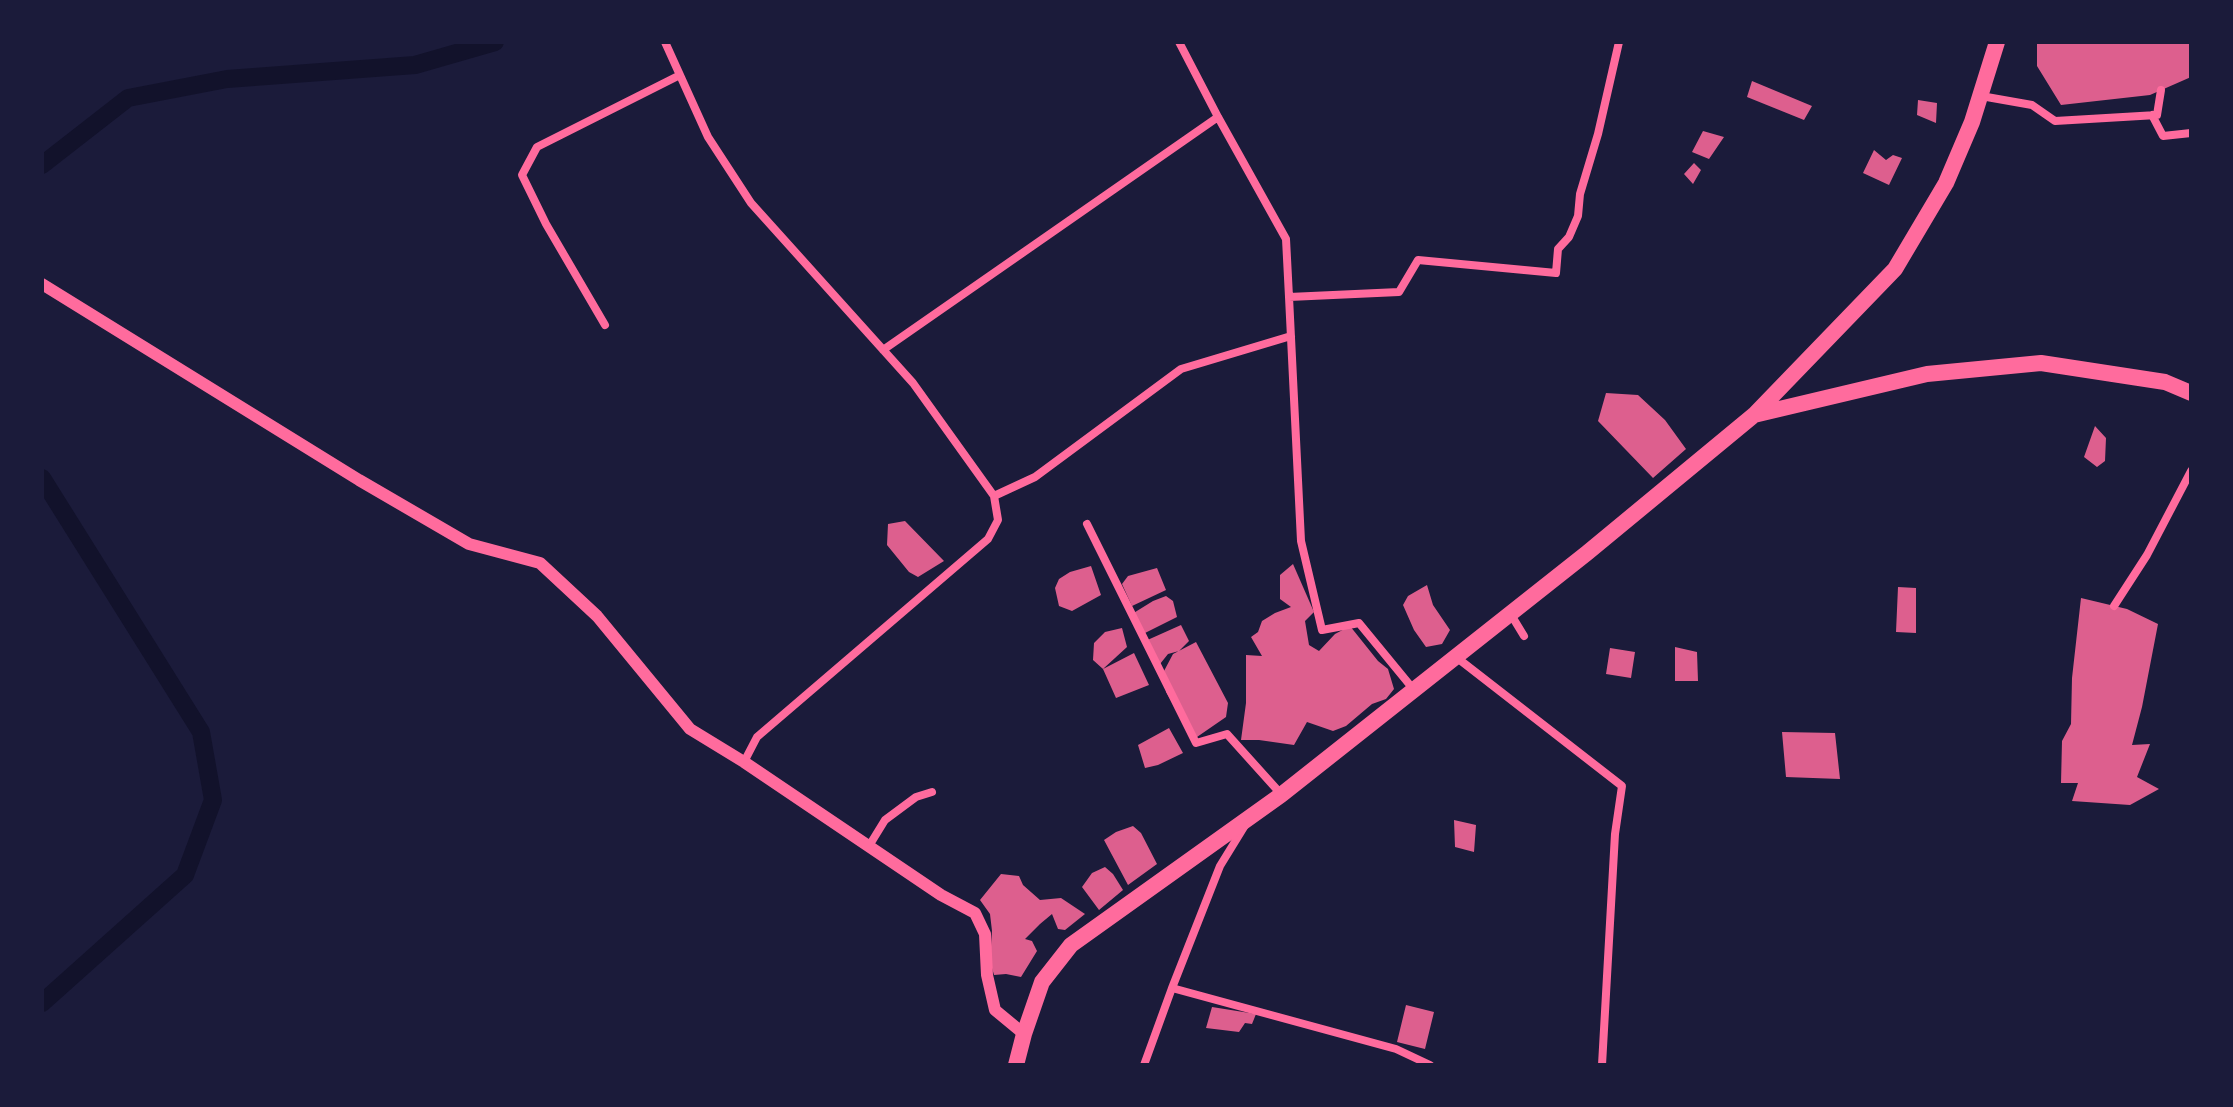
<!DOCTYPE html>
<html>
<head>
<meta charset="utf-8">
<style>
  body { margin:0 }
  #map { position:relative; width:2233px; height:1107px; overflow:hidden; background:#1b1b3a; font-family:"Public Sans",sans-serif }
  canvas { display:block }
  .frame { position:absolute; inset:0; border:44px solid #1b1b3a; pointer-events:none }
</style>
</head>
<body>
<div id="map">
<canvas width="2233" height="1107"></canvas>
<div class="frame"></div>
</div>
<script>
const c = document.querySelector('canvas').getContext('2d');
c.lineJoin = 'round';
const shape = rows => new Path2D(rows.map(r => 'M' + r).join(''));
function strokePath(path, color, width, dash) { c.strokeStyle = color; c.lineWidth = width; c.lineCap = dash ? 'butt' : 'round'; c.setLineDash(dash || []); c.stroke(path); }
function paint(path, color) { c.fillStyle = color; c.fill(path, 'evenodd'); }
strokePath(shape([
  [42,165,128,98,227,79,415,65,495,42],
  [42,478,201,732,213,800,185,875,42,1003]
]), '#12122b', 18);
paint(shape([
  [2037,42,2191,42,2191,77,2150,95,2061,105,2037,66],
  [1752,81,1812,106,1804,120,1747,97],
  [1918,100,1937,103,1936,123,1917,115],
  [1703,131,1724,137,1709,159,1692,152],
  [1874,150,1886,160,1893,155,1902,158,1889,185,1863,173],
  [1694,163,1701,170,1693,184,1684,174],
  [1606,393,1638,395,1665,420,1686,449,1653,478,1598,421],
  [2095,426,2106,438,2105,461,2097,467,2084,457],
  [905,521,944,561,918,577,909,572,887,545,888,524],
  [1293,564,1314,612,1305,621,1309,645,1319,651,1335,634,1350,626,1378,661,1388,669,1394,689,1386,699,1372,704,1346,726,1333,731,1307,722,1294,745,1259,740,1241,740,1246,703,1246,655,1262,656,1251,637,1258,632,1262,621,1275,613,1291,607,1280,599,1280,575],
  [1091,566,1101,595,1072,611,1059,606,1055,588,1059,579,1070,572],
  [1157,568,1166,590,1132,606,1122,584,1128,576],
  [1427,585,1433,605,1450,630,1442,644,1426,647,1414,630,1403,605,1408,596],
  [1898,587,1916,588,1916,633,1896,632],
  [1166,596,1173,601,1177,617,1143,634,1132,614,1153,601],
  [2081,598,2127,609,2158,624,2142,707,2132,745,2150,744,2137,777,2159,789,2130,805,2072,801,2078,783,2061,783,2062,741,2071,724,2072,678],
  [1181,625,1189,641,1179,651,1168,654,1160,664,1143,642],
  [1122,628,1127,647,1103,669,1093,660,1094,643,1105,632],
  [1196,642,1228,703,1226,717,1197,737,1181,717,1166,692,1164,671,1173,654],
  [1675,647,1697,652,1698,681,1675,681],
  [1610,648,1635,652,1631,678,1606,674],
  [1134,653,1149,685,1116,698,1103,669],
  [1169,728,1183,753,1158,765,1145,768,1138,745],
  [1782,732,1835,733,1840,779,1786,777],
  [1454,820,1476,825,1474,852,1455,847],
  [1133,826,1141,833,1157,864,1128,885,1104,840,1116,832],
  [1105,867,1113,874,1123,890,1099,910,1082,887,1092,873],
  [1001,874,1019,876,1023,885,1040,900,1061,898,1085,914,1065,930,1058,929,1052,914,1040,924,1025,939,1032,941,1037,951,1021,977,1006,974,994,975,990,961,992,931,990,914,980,900],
  [1406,1005,1434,1012,1425,1049,1397,1042],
  [1212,1007,1256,1014,1252,1024,1245,1023,1239,1032,1206,1028]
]), '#dd5f8e');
strokePath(shape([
  [665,42,708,137,751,203,913,383,994,496,998,520,988,539,757,737,744,762],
  [1179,42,1218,117,1286,239,1289,297],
  [1981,96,2032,105,2055,121,2157,115,2161,90],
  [2152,115,2163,136,2191,133],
  [605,325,546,224,522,175,537,147,680,75],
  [883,350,1218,117],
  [994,496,1035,477,1181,369,1291,336],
  [1087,524,1196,743,1227,734,1281,794],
  [2114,606,2147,555,2191,471],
  [1510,613,1524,636],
  [1456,657,1622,786,1615,834,1602,1065],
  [1414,690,1359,623,1322,630,1301,541,1289,297,1399,292,1418,260,1556,273,1558,249,1569,237,1578,216,1580,194,1598,134,1619,42],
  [869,846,885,820,916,797,932,792],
  [1172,988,1396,1049,1430,1065],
  [1144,1065,1172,988,1220,866,1244,827]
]), '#ff6b9d', 8);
strokePath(shape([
  [42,284,359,480,469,544,540,563,597,616,690,729,744,762,941,895,975,913,985,934,987,975,995,1010,1024,1034]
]), '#ff6b9d', 12);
strokePath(shape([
  [1754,415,1927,374,2041,363,2165,382,2191,393],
  [1016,1065,1024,1034,1042,982,1071,945,1281,795,1587,553,1754,415,1895,269,1946,183,1972,122,1997,42]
]), '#ff6b9d', 16);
</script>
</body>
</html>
